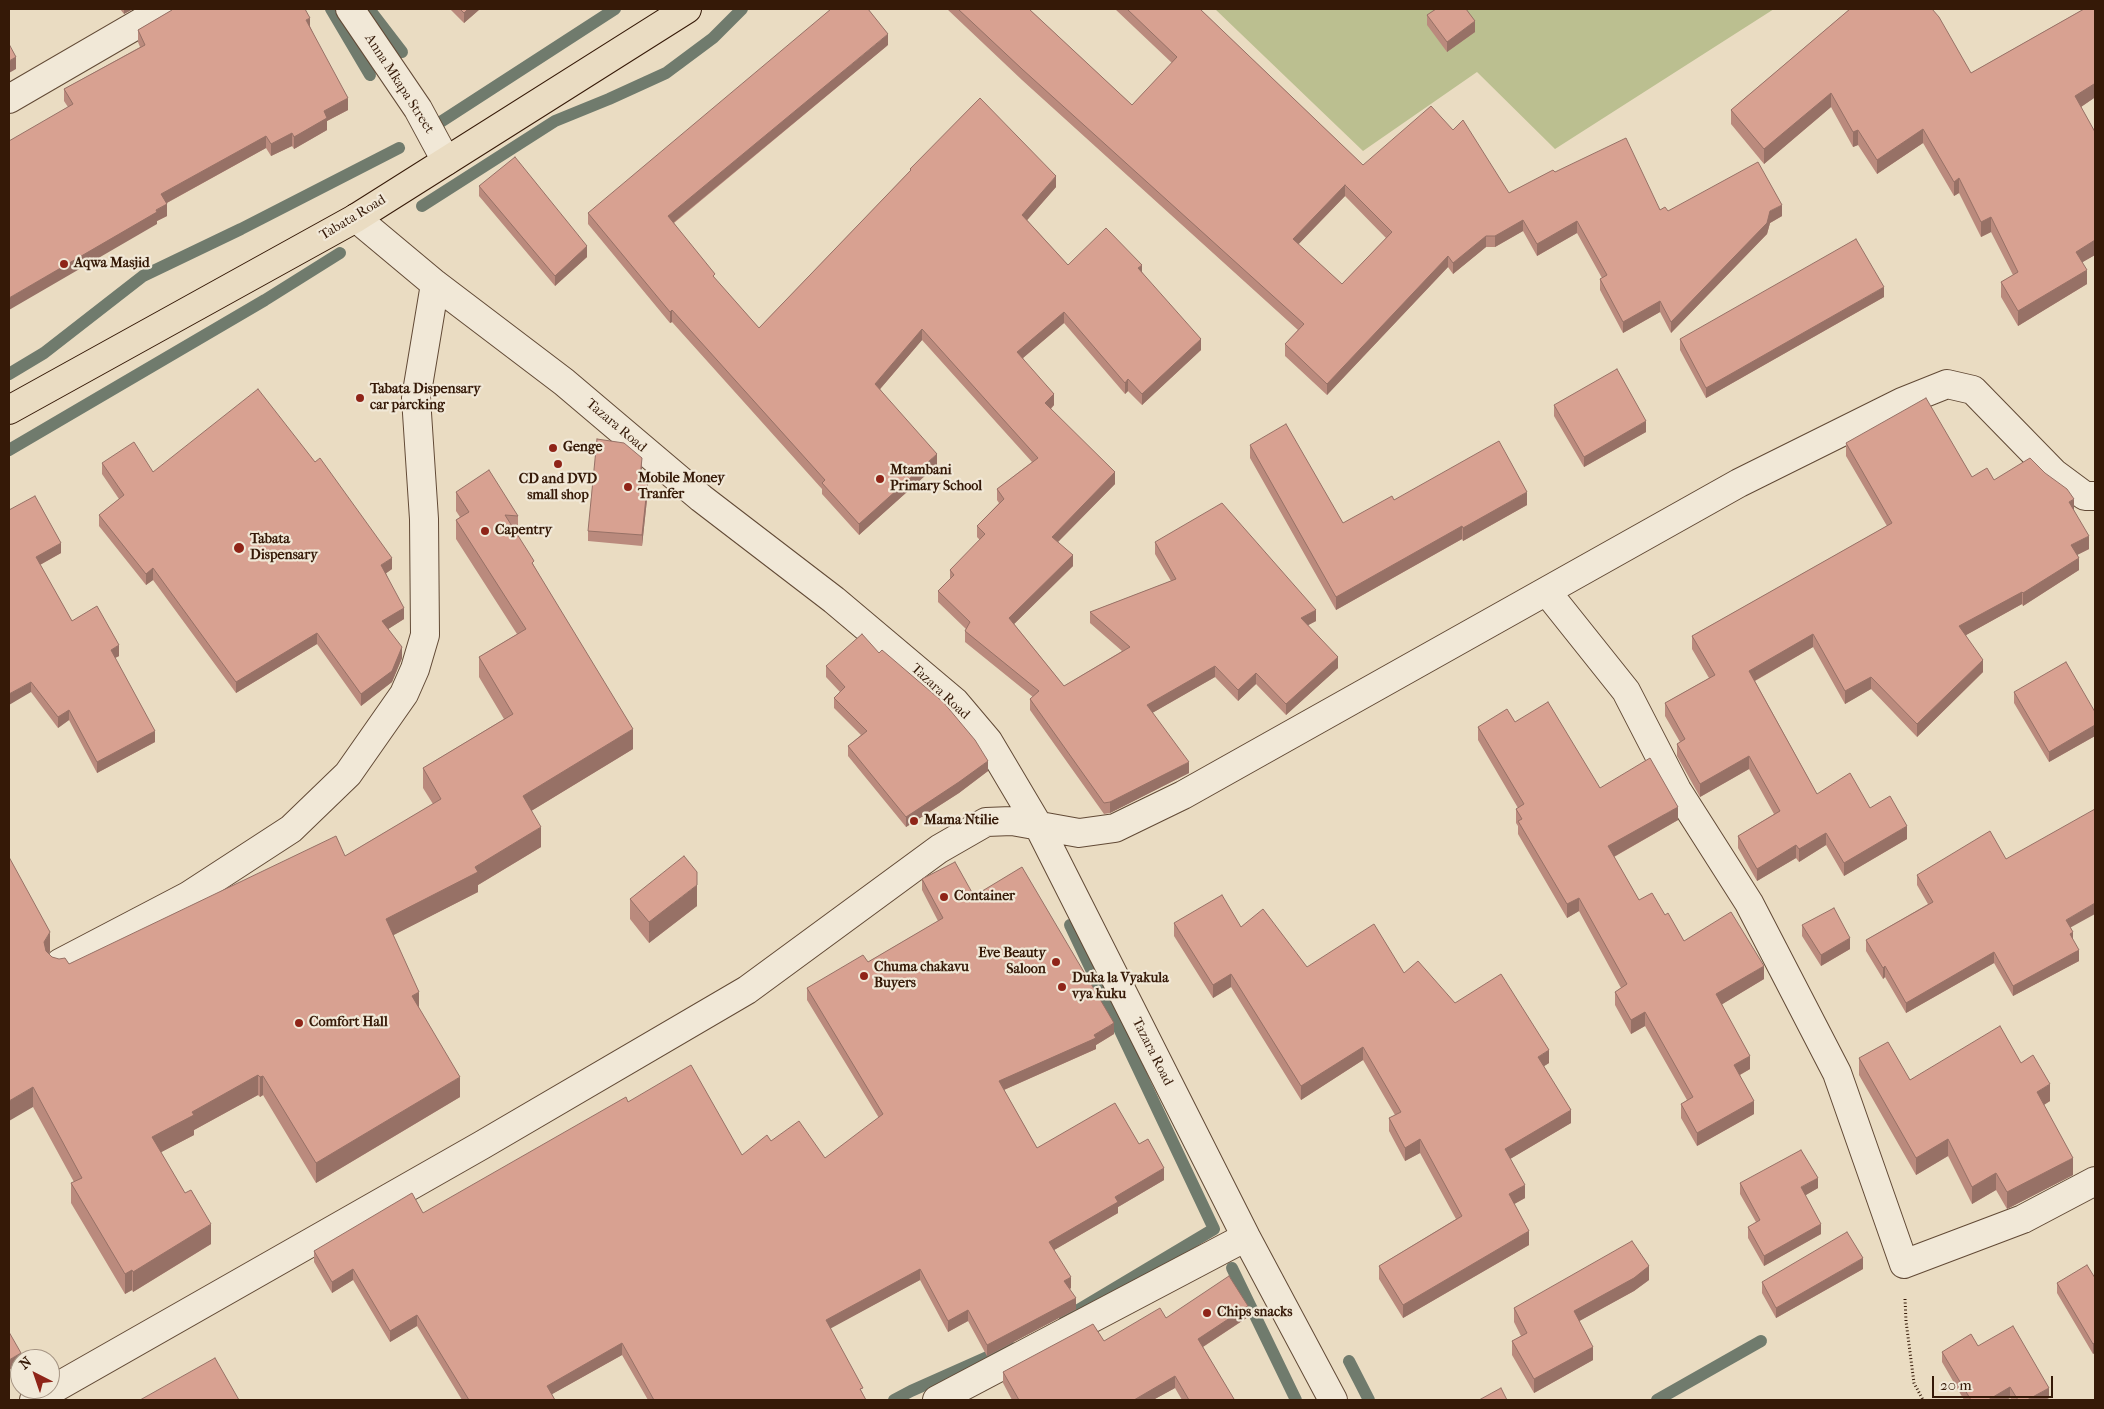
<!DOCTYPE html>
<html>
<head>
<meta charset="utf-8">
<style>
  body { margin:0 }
  #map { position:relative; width:2104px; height:1409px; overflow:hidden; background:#eadcc2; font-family:"IM FELL French Canon",serif }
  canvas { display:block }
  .frame { position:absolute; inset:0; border:10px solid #351907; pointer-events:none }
  .north { position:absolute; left:10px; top:1349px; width:50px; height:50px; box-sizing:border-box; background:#f1e8d7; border:1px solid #a69584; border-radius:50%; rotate:319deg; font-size:14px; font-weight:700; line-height:20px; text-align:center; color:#351907 }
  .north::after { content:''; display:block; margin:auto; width:18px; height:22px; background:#8f2418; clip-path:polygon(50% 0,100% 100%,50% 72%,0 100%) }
  .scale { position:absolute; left:1932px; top:1376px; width:121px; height:22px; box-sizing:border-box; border:2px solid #351907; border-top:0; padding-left:6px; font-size:15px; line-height:18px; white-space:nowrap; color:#351907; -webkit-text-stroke:4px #f1e8d7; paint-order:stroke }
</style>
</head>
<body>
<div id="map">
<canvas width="2104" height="1409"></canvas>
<div class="frame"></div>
<div class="north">N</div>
<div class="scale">20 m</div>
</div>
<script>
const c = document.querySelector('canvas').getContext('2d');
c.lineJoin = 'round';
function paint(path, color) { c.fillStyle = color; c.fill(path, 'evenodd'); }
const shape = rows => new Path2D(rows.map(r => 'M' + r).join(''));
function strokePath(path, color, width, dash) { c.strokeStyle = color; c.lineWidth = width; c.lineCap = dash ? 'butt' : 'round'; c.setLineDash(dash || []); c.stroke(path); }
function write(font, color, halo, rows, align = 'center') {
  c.font = font + ' "IM FELL French Canon",serif'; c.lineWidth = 4.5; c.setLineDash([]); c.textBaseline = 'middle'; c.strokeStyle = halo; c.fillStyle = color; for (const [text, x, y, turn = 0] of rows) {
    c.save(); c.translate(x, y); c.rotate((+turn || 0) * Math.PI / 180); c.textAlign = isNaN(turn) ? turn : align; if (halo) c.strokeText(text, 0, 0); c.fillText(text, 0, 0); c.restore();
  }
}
paint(shape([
  [1215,9,1774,9,1555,149,1477,72,1363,151]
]), '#bbbf90');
strokePath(shape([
  [331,9,370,75],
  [369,9,402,52],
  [439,123,615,9],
  [422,206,555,121,609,99,666,73,713,38,742,9],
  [9,374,44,353,143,276,241,229,399,148],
  [9,450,265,300,340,253],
  [1232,1268,1296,1400],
  [1065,1318,1214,1229,1070,925],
  [1349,1361,1369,1400],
  [894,1400,911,1391,1010,1347],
  [1657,1400,1761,1341]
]), '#707b6d', 12);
const minor = shape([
  [350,9,418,109,446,161],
  [9,99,164,9],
  [356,218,435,284,564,382,701,498,834,600,955,702,988,741,1039,827,1246,1237,1333,1400],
  [1547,592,1626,691,1677,790,1749,903,1837,1073,1904,1264,2023,1219,2095,1181],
  [60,963,188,896,291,829,348,774,404,694,415,669,425,635,424,519,416,398,435,284],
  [34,1400,482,1145,747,990,939,849,986,822,1012,821,1079,833,1115,828,1183,795,1739,483,1902,402,1947,384,1973,390,2054,473,2085,496,2095,496],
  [937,1400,1246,1237]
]);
const major = shape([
  [9,410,356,218,687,9]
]);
strokePath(minor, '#624a36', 30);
strokePath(major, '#351907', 30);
strokePath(shape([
  [1905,1299,1906,1321,1914,1383,1923,1400]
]), '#351907', 3, [1, 2.5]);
strokePath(minor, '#f1e8d7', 28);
strokePath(major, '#eadcc2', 28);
paint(shape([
  [120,9,133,9,124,14],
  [450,9,480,9,464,23],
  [947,9,1029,9,1132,105,1172,63,1115,9,1200,9,1363,165,1509,193,1555,172,1660,210,1668,211,1782,216,1770,223,1767,234,1671,333,1660,312,1623,333,1600,290,1600,279,1602,278,1577,233,1537,256,1523,231,1495,247,1486,247,1453,274,1448,267,1327,395,1285,356,1285,344,1298,330,1022,80],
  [1345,196,1386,238,1342,284,1298,244],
  [1850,9,1971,73,2082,10,2082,9,2095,9,2095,100,2094,98,2081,107,2095,132,2095,255,2082,262,2087,284,2018,326,2001,297,2001,282,2013,275,1991,232,1981,237,1959,193,1954,196,1923,143,1877,174,1858,145,1853,147,1831,107,1764,164,1731,124,1731,110],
  [172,10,310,26,348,110,327,121,327,130,294,149,292,146,271,156,266,148,167,203,167,216,157,221,157,224,68,107,64,101,64,89,140,47,138,42,138,30],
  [1427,15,1475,32,1447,52,1427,25],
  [888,45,674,223,715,279,759,328,910,171,910,169,1056,187,1027,220,1068,265,1142,272,1201,350,1142,405,1128,391,1125,394,1064,323,1023,358,1054,405,1051,409,1115,484,1058,542,1073,566,1014,624,1064,686,1122,651,1090,623,1090,612,1171,581,1155,554,1155,542,1316,621,1308,625,1338,668,1286,715,1256,684,1238,701,1215,677,1152,713,1189,773,1110,813,1104,814,1030,710,1030,699,1033,697,965,642,965,631,966,629,938,602,938,591,950,580,950,570,980,540,977,537,977,526,999,503,997,500,997,489,1032,462,922,340,880,389,937,465,859,535,822,494,822,489,672,322,670,323,588,224,588,213],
  [479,186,587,257,555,286,479,196],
  [1884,297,1706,398,1680,350,1680,339],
  [1554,405,1646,432,1584,467,1554,416],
  [1846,443,1972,477,1994,480,2074,510,2089,549,2077,555,2079,570,2023,606,2022,604,1966,635,1983,672,1917,737,1871,689,1845,704,1813,647,1755,681,1817,794,1870,808,1907,839,1844,876,1826,845,1799,862,1796,858,1757,881,1738,848,1738,836,1774,814,1749,769,1700,797,1677,756,1677,744,1680,742,1665,716,1665,703,1709,678,1692,649,1692,636,1887,526,1846,456],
  [1250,445,1343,523,1394,500,1527,505,1463,541,1462,539,1336,610,1250,458],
  [102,463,153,472,392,569,386,573,404,619,388,629,402,658,392,682,361,706,317,644,236,693,153,580,146,585,99,526,99,515,119,499,102,474],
  [642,469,641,478,648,490,642,546,588,541,588,531],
  [456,492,518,516,518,536,633,749,531,811,541,847,478,885,478,892,393,935,419,1009,460,1097,316,1183,263,1095,260,1097,258,1095,194,1130,194,1135,161,1152,211,1244,133,1292,132,1290,125,1294,71,1203,71,1183,74,1182,33,1107,9,857,50,951,49,954,52,957,69,964,345,856,433,804,423,788,423,768,504,719,479,677,479,657,517,634,456,539,456,520,460,517,456,511],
  [9,510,61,553,40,565,72,621,119,656,115,658,155,742,97,773,69,720,58,728,31,692],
  [879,653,988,771,959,793,906,827,848,756,848,746,861,735,834,708,834,698,840,692,826,677,826,666],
  [2014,692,2095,712,2095,736,2049,762,2014,703],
  [1515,722,1600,788,1678,820,1614,857,1639,900,1665,915,1684,941,1764,979,1722,1004,1750,1069,1740,1075,1754,1114,1697,1146,1681,1118,1681,1104,1687,1100,1645,1026,1631,1034,1615,1005,1615,992,1621,988,1579,911,1567,918,1518,834,1518,826,1516,823,1516,809,1518,808,1478,740,1478,727],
  [2006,859,2071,928,2073,940,2079,961,2013,996,1994,963,1906,1013,1885,977,1883,979,1866,951,1866,940,1928,904,1917,885,1917,875],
  [922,879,974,896,1114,1034,1096,1045,1096,1049,1004,1090,1037,1148,1139,1144,1164,1180,1118,1207,1118,1213,1054,1250,1071,1288,1070,1289,1076,1309,987,1356,968,1321,948,1332,920,1280,830,1328,866,1400,648,1400,622,1355,552,1394,555,1400,462,1400,417,1326,390,1342,353,1280,332,1293,314,1262,314,1251,423,1213,628,1102,742,1155,771,1141,825,1158,879,1118,807,1000,807,988,868,962,938,921,922,890],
  [630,899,697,906,649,943,630,919],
  [1174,923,1241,927,1307,967,1404,973,1455,1003,1549,1063,1544,1066,1571,1123,1510,1159,1525,1198,1514,1204,1529,1245,1403,1318,1379,1279,1379,1266,1456,1219,1420,1153,1405,1161,1389,1131,1389,1118,1395,1115,1363,1060,1301,1100,1231,987,1213,998,1174,936],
  [1802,925,1850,949,1821,966,1802,936],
  [1859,1058,1910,1080,2021,1063,2050,1101,2044,1105,2073,1175,2007,1209,1996,1190,1972,1204,1948,1156,1916,1175,1859,1075],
  [1740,1183,1818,1188,1805,1195,1821,1234,1764,1266,1748,1238,1748,1227,1756,1222,1740,1194],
  [1863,1269,1776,1318,1762,1293,1762,1282],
  [2095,1278,2093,1354,2057,1293,2057,1283],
  [1649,1280,1634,1291,1579,1321,1593,1360,1534,1393,1512,1355,1512,1341,1521,1336,1514,1322,1514,1308],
  [1248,1317,1203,1347,1234,1400,1182,1400,1175,1388,1153,1400,1012,1400,1003,1383,1003,1372,1104,1341,1166,1318],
  [1978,1346,2049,1398,2045,1400,2012,1400,2010,1398,2006,1400,1964,1400,1942,1362,1942,1352]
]), '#ba8a7d');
paint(shape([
  [124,9,133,9,124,14],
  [468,9,480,9,464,23,464,13],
  [310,18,310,30,306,20],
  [1475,21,1475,32,1447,52,1447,42],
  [888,34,888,45,668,227,668,216],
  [16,57,16,69,9,73,9,61],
  [2094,84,2094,98,2075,111,2075,96],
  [1831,93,1831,107,1764,164,1764,149],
  [348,98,348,110,327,121,327,130,294,149,294,137,324,111],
  [1923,129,1923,143,1877,174,1877,160],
  [1858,130,1858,145,1853,147,1853,132],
  [292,133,292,146,271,156,271,144],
  [266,136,266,148,161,206,161,194],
  [1056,176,1056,187,1022,226,1022,215],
  [1959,178,1959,193,1954,196,1954,182],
  [1345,185,1345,196,1293,250,1293,239],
  [167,204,167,216,157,221,157,224,9,310,9,298],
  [1782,205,1782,216,1770,223,1767,234,1671,333,1671,322,1770,211],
  [1991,217,1991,232,1981,237,1981,222],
  [1523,220,1523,231,1495,247,1495,236],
  [1577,221,1577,233,1537,256,1537,244],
  [1486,236,1486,247,1453,274,1453,263],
  [2095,240,2095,255,2076,266,2076,252],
  [587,246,587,257,555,286,555,276],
  [1448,256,1448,267,1327,395,1327,384],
  [1142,265,1142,276,1138,268],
  [2087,270,2087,284,2018,326,2018,311],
  [1884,287,1884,297,1706,398,1706,388],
  [1660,301,1660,312,1623,333,1623,322],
  [672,310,672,322,670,323,670,312],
  [1064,312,1064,323,1017,363,1017,352],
  [922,329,922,340,875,395,875,384],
  [1201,339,1201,350,1142,405,1142,394],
  [1128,379,1128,391,1125,394,1125,383],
  [1054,394,1054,405,1045,414,1045,403],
  [1646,421,1646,432,1584,467,1584,457],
  [937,454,937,465,859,535,859,524],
  [642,458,642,469,640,489,640,478],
  [1115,472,1115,484,1052,548,1052,537],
  [648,479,648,490,642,546,642,535],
  [1527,492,1527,505,1463,541,1463,528],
  [2074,499,2074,512,2069,502],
  [1462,526,1462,539,1336,610,1336,597],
  [2089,536,2089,549,2071,558,2071,545],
  [61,543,61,553,36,567,36,557],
  [1073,555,1073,566,1009,629,1009,618],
  [392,558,392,569,381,577,381,565],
  [2079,558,2079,570,2023,606,2023,593],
  [153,568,153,580,146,585,146,574],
  [2022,592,2022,604,1959,639,1959,626],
  [404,608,404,619,382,633,382,621],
  [1316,610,1316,621,1301,629,1301,618],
  [317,633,317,644,236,693,236,682],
  [1813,634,1813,647,1749,684,1749,671],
  [119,645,119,656,111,660,111,650],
  [402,647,402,658,392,682,361,706,361,694],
  [1338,657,1338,668,1286,715,1286,704],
  [1983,660,1983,672,1917,737,1917,724],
  [1215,666,1215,677,1147,716,1147,705],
  [1256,673,1256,684,1238,701,1238,690],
  [1871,677,1871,689,1845,704,1845,691],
  [31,682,31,692,9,705,9,694],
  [69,710,69,720,58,728,58,717],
  [2095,725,2095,736,2049,762,2049,752],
  [633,729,633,749,523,816,523,796],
  [155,731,155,742,97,773,97,762],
  [1749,756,1749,769,1700,797,1700,784],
  [988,761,988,771,959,793,906,827,906,817],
  [1189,762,1189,773,1110,813,1110,802],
  [1678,807,1678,820,1608,860,1608,846],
  [1907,826,1907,839,1844,876,1844,863],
  [541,827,541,847,478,885,478,892,386,939,386,919,475,867],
  [1826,833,1826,845,1799,862,1799,849],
  [1796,845,1796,858,1757,881,1757,869],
  [697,885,697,906,649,943,649,922],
  [1579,898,1579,911,1567,918,1567,904],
  [2095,903,2095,914,2066,930,2066,920],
  [50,932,50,951,44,962,44,942],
  [2073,932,2073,942,2070,934],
  [1850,938,1850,949,1821,966,1821,955],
  [2079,950,2079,961,2013,996,2013,986],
  [1994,952,1994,963,1906,1013,1906,1003],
  [1764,966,1764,979,1716,1008,1716,994],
  [1885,966,1885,977,1883,979,1883,968],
  [1231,974,1231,987,1213,998,1213,985],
  [419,992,419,1012,412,996],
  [1645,1012,1645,1026,1631,1034,1631,1020],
  [1114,1023,1114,1034,1096,1045,1096,1049,999,1092,999,1081,1094,1035],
  [1363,1047,1363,1060,1301,1100,1301,1086],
  [1549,1050,1549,1063,1538,1070,1538,1057],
  [1750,1056,1750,1069,1734,1078,1734,1065],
  [258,1075,258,1095,194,1130,194,1135,152,1157,152,1137,192,1112],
  [263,1076,263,1095,260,1097,260,1077],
  [460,1077,460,1097,316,1183,316,1163],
  [2050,1084,2050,1101,2037,1109,2037,1092],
  [33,1087,33,1107,9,1121,9,1101],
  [1754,1101,1754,1114,1697,1146,1697,1133],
  [1571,1110,1571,1123,1505,1162,1505,1149],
  [1420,1139,1420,1153,1405,1161,1405,1148],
  [1948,1139,1948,1156,1916,1175,1916,1158],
  [2073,1158,2073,1175,2007,1209,2007,1192],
  [1164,1168,1164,1180,1118,1207,1118,1213,1049,1253,1049,1242,1115,1197],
  [1996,1173,1996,1190,1972,1204,1972,1187],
  [1818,1178,1818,1188,1801,1198,1801,1187],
  [1525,1185,1525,1198,1509,1207,1509,1194],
  [211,1224,211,1244,133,1292,133,1272],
  [1821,1224,1821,1234,1764,1266,1764,1256],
  [1529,1231,1529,1245,1403,1318,1403,1305],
  [1863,1258,1863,1269,1776,1318,1776,1308],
  [1649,1266,1649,1280,1634,1291,1574,1324,1574,1311],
  [353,1269,353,1280,332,1293,332,1282],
  [920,1269,920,1280,826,1331,826,1320],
  [132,1270,132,1290,125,1294,125,1274],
  [1071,1277,1071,1288,1064,1292,1064,1281],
  [1076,1298,1076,1309,987,1356,987,1345],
  [1248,1306,1248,1317,1198,1350,1198,1339],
  [968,1310,968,1321,948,1332,948,1321],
  [417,1315,417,1326,390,1342,390,1331],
  [2095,1342,2095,1353,2093,1354,2093,1344],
  [622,1343,622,1355,547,1397,547,1386],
  [1593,1347,1593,1360,1534,1393,1534,1379],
  [21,1353,20,1364,9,1370,9,1360],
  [1175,1376,1175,1388,1153,1400,1134,1400],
  [2010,1387,2010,1398,2006,1400,1988,1400],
  [2049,1388,2049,1398,2045,1400,2027,1400]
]), '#977166');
const building = shape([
  [173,9,305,9,310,18,306,20,348,98,324,111,327,118,294,137,292,133,271,144,266,136,161,194,167,204,156,210,157,212,9,298,9,141,73,104,64,89,145,45,138,30,172,10,173,9],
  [460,9,468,9,464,13,460,9],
  [831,9,868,9,888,34,668,216,715,274,713,276,759,328,911,170,910,169,980,98,1056,176,1022,215,1068,265,1106,228,1142,265,1138,268,1201,339,1142,394,1128,379,1125,383,1064,312,1017,352,1054,394,1045,403,1115,472,1052,537,1073,555,1009,618,1064,686,1130,647,1090,612,1176,579,1155,542,1222,503,1316,610,1301,618,1338,657,1286,704,1256,673,1238,690,1215,666,1147,705,1189,762,1110,802,1104,803,1030,699,1039,691,965,631,970,622,938,591,954,575,950,570,985,534,977,526,1004,499,997,489,1038,458,922,329,875,384,937,454,859,524,822,483,825,480,672,310,670,312,588,213,831,9],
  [958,9,1029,9,1132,105,1177,57,1127,9,1200,9,1363,165,1431,106,1453,130,1463,120,1509,193,1553,170,1555,172,1626,138,1660,210,1665,207,1668,211,1758,162,1782,205,1770,211,1767,223,1671,322,1660,301,1623,322,1600,279,1607,275,1577,221,1537,244,1523,220,1495,236,1486,236,1453,263,1448,256,1327,384,1285,344,1304,324,1022,69,958,9],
  [1345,185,1392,232,1342,284,1293,239,1345,185],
  [1436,9,1466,9,1475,21,1447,42,1427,15,1436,9],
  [1850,9,1932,9,1939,17,1971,73,2084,9,2095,9,2095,85,2094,84,2075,96,2095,132,2095,240,2076,252,2087,270,2018,311,2001,282,2018,272,1991,217,1981,222,1959,178,1954,182,1923,129,1877,160,1858,130,1853,132,1831,93,1764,149,1731,110,1850,9],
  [9,44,16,57,9,61,9,44],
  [515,157,587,246,555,276,479,186,515,157],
  [1856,239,1884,287,1706,388,1680,339,1856,239],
  [1617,369,1646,421,1584,457,1554,405,1617,369],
  [258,389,315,462,320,458,392,558,381,565,404,608,382,621,402,647,392,671,361,694,317,633,236,682,153,568,146,574,99,515,124,495,102,463,134,442,153,472,258,389],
  [1926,398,1972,477,1987,468,1994,480,2030,458,2045,473,2067,489,2074,499,2069,502,2089,536,2071,545,2079,558,2023,593,2022,592,1959,626,1983,660,1917,724,1871,677,1845,691,1813,634,1749,671,1817,794,1850,773,1870,808,1890,796,1907,826,1844,863,1826,833,1799,849,1796,845,1757,869,1738,836,1780,811,1749,756,1700,784,1677,744,1685,739,1665,703,1715,675,1692,636,1892,523,1846,443,1926,398],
  [1286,424,1343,523,1392,496,1394,500,1499,441,1527,492,1463,528,1462,526,1336,597,1250,445,1286,424],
  [597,439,624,443,642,458,640,478,648,479,642,535,588,531,597,439],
  [489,470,518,516,505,515,534,561,532,563,633,729,523,796,541,827,475,867,478,872,386,919,419,992,412,996,460,1077,316,1163,263,1076,260,1077,258,1075,192,1112,194,1115,152,1137,185,1193,191,1190,211,1224,133,1272,132,1270,125,1274,71,1183,82,1178,33,1087,9,1101,9,857,50,932,44,942,46,951,52,957,59,959,65,958,69,964,336,836,345,856,441,799,423,768,513,714,479,657,526,629,456,520,469,512,456,492,489,470],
  [35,496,61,543,36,557,72,621,97,606,119,645,111,650,155,731,97,762,69,710,58,717,31,682,9,694,9,510,35,496],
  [862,634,879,653,882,650,944,703,975,740,988,761,959,782,906,817,848,746,867,731,834,698,845,687,826,666,862,634],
  [2066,662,2095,712,2095,725,2049,752,2014,692,2066,662],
  [1548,702,1600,788,1650,758,1678,807,1608,846,1639,900,1652,893,1665,915,1668,913,1684,941,1731,912,1764,966,1716,994,1750,1056,1734,1065,1754,1101,1697,1133,1681,1104,1693,1097,1645,1012,1631,1020,1615,992,1627,984,1579,898,1567,904,1518,821,1522,819,1516,809,1524,804,1478,727,1507,709,1515,722,1548,702],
  [2095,809,2095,903,2066,920,2073,932,2070,934,2079,950,2013,986,1994,952,1906,1003,1885,966,1883,968,1866,940,1933,902,1917,875,1990,831,2006,859,2095,809],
  [684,856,697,872,697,885,649,922,630,899,684,856],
  [955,862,974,896,1022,867,1114,1023,1094,1035,1096,1038,999,1081,1037,1148,1115,1103,1139,1144,1148,1139,1164,1168,1115,1197,1118,1202,1049,1242,1071,1277,1064,1281,1076,1298,987,1345,968,1310,948,1321,920,1269,826,1320,863,1388,860,1389,866,1400,654,1400,622,1343,547,1386,555,1400,469,1400,417,1315,390,1331,353,1269,332,1282,314,1251,412,1193,423,1213,626,1097,628,1102,691,1065,742,1155,767,1135,771,1141,799,1121,825,1158,883,1114,807,988,863,955,868,962,943,918,922,879,955,862],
  [1222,895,1241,927,1263,909,1307,967,1374,924,1404,973,1418,961,1455,1003,1501,974,1549,1050,1538,1057,1571,1110,1505,1149,1525,1185,1509,1194,1529,1231,1403,1305,1379,1266,1462,1216,1420,1139,1405,1148,1389,1118,1401,1112,1363,1047,1301,1086,1231,974,1213,985,1174,923,1222,895],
  [1834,908,1850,938,1821,955,1802,925,1834,908],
  [2000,1026,2021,1063,2033,1055,2050,1084,2037,1092,2073,1158,2007,1192,1996,1173,1972,1187,1948,1139,1916,1158,1859,1058,1888,1042,1910,1080,2000,1026],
  [1801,1150,1818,1178,1801,1187,1821,1224,1764,1256,1748,1227,1760,1220,1740,1183,1801,1150],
  [1847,1232,1863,1258,1776,1308,1762,1282,1847,1232],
  [1632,1241,1649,1266,1634,1278,1574,1311,1593,1347,1534,1379,1512,1341,1527,1333,1514,1308,1632,1241],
  [2087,1265,2095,1278,2095,1342,2093,1344,2057,1283,2087,1265],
  [1229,1276,1248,1306,1198,1339,1234,1399,1231,1400,1189,1400,1175,1376,1134,1400,1019,1400,1003,1372,1093,1324,1104,1341,1160,1308,1166,1318,1229,1276],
  [2013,1326,2049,1388,2027,1400,2018,1400,2010,1387,1988,1400,1971,1400,1942,1352,1971,1334,1978,1346,2013,1326],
  [9,1332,21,1353,9,1360,9,1332],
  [215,1358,239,1400,140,1400,215,1358],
  [1501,1388,1507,1400,1479,1400,1501,1388]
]);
paint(building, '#d8a191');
strokePath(building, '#977166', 1);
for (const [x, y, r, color] of [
  [64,264,5,"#8f2418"],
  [360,398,5,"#8f2418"],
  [553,448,5,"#8f2418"],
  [558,464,5,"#8f2418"],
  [880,479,5,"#8f2418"],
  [628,487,5,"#8f2418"],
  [485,531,5,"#8f2418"],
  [239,548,6,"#8f2418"],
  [914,821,5,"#8f2418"],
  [944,897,5,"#8f2418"],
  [1056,962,5,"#8f2418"],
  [864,976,5,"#8f2418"],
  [1062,987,5,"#8f2418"],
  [299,1023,5,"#8f2418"],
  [1207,1313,5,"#8f2418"]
]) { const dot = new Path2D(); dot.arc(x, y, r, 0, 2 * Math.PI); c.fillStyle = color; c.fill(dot); strokePath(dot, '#f1e8d7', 2); }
write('14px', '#351907', '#f1e8d7', [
  ["Anna Mkapa Street",399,84,57],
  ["Tabata Road",353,218,-31],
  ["Tazara Road",616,426,40],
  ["Tazara Road",940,692,43],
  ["Tazara Road",1152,1052,63]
]);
write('bold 14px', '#351907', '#f1e8d7', [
  ["Aqwa Masjid",74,264],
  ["Tabata Dispensary",370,390],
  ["car parcking",370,406],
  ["Genge",563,448],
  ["Mtambani",890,471],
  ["Primary School",890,487],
  ["Mobile Money",638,479],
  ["Tranfer",638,495],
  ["CD and DVD",558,480,"center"],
  ["small shop",558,496,"center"],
  ["Capentry",495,531],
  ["Tabata",250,540],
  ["Dispensary",250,556],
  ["Mama Ntilie",924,821],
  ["Container",954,897],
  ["Eve Beauty",1046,954,"right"],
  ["Saloon",1046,970,"right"],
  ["Chuma chakavu",874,968],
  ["Buyers",874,984],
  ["Duka la Vyakula",1072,979],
  ["vya kuku",1072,995],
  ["Comfort Hall",309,1023],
  ["Chips snacks",1217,1313]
], 'left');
</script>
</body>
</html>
